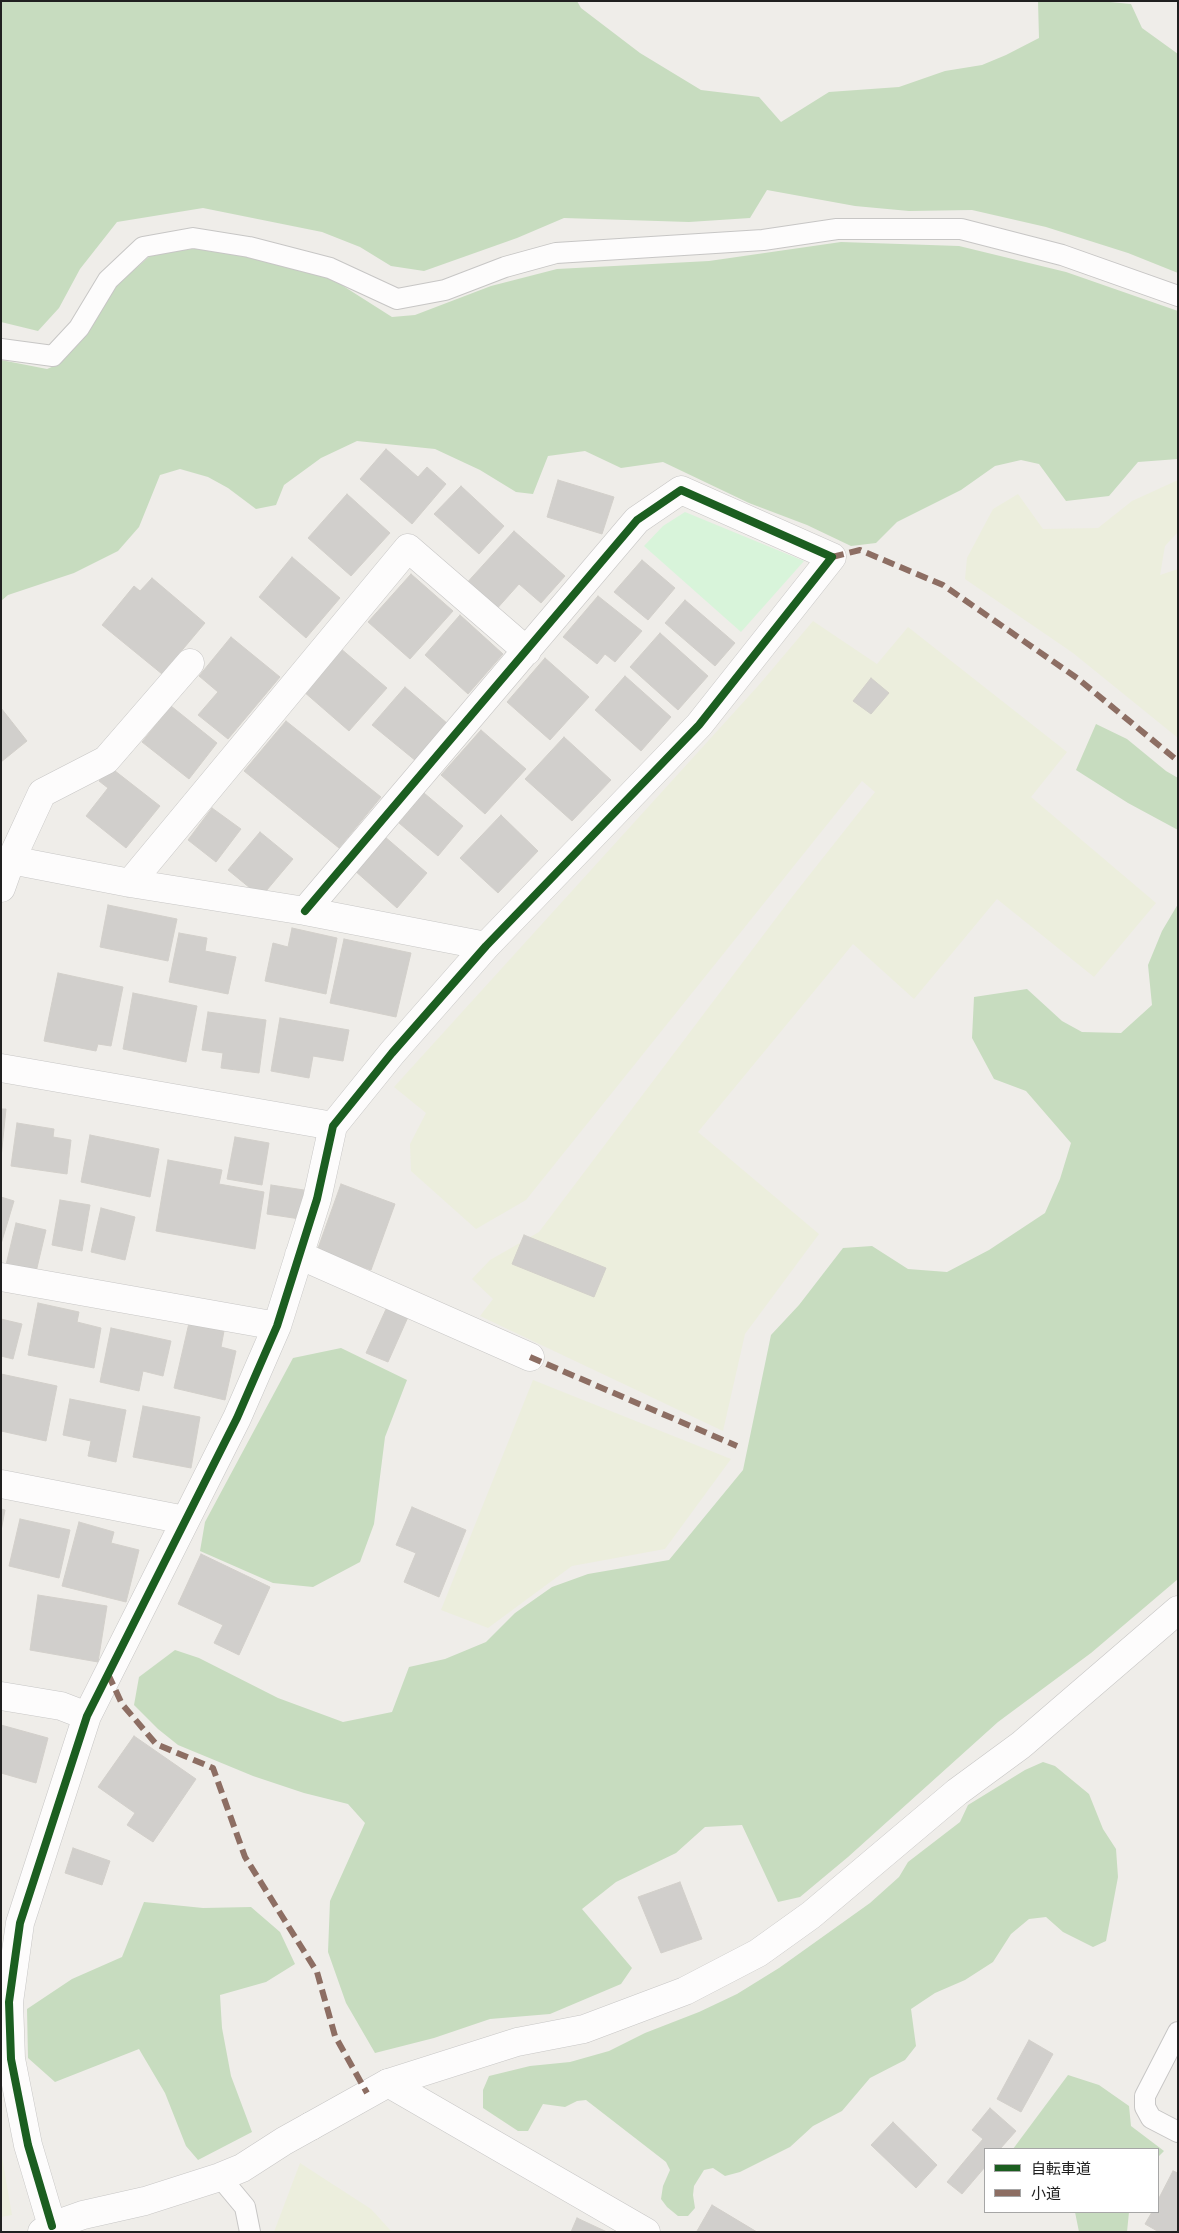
<!DOCTYPE html>
<html>
<head>
<meta charset="utf-8">
<style>
  body { margin:0 }
  #map { position:relative; width:1179px; height:2233px; overflow:hidden; background:#efede9; font-family:"Public Sans","Noto Sans JP",sans-serif }
  canvas { display:block }
  .frame { position:absolute; inset:0; border:2px solid #202020; pointer-events:none }
  .legend { position:absolute; left:984px; top:2148px; width:175px; height:65px; box-sizing:border-box; background:#fff; border:1px solid #a6a6a6; margin:0; padding:6px 9px; list-style:none; font-size:15px; color:#202020 }
  .legend li { display:flex; align-items:center; gap:10px; height:25px }
  .legend b { width:25px; border:1px solid #a6a6a6 }
</style>
</head>
<body>
<div id="map">
<canvas width="1179" height="2233"></canvas>
<div class="frame"></div>
<ul class="legend">
<li><b style="height:6px;background:#1b5e20"></b>自転車道</li>
<li><b style="height:6px;background:#8d6e63"></b>小道</li>
</ul>
</div>
<script>
const c = document.querySelector('canvas').getContext('2d');
c.lineJoin = 'round';
function paint(path, color) { c.fillStyle = color; c.fill(path, 'evenodd'); }
const shape = rows => new Path2D(rows.map(r => 'M' + r).join(''));
function strokePath(path, color, width, dash) { c.strokeStyle = color; c.lineWidth = width; c.lineCap = dash ? 'butt' : 'round'; c.setLineDash(dash || []); c.stroke(path); }
paint(shape([
  [1178,480,1178,532,1165,546,1160,575,1178,569,1178,738,1073,653,965,579,967,558,993,509,1018,494,1043,529,1098,528,1132,501],
  [813,621,877,664,908,627,1067,752,1031,797,1156,903,1094,977,997,899,914,999,853,944,698,1132,819,1234,745,1334,723,1431,480,1316,493,1299,472,1279,490,1260,539,1232,792,897,875,792,862,781,526,1200,476,1229,411,1171,410,1144,426,1113,394,1087,758,686],
  [533,1380,731,1459,665,1549,572,1566,488,1628,441,1610],
  [1,2151,12,2215,1,2217],
  [300,2163,371,2209,392,2232,274,2232]
]), '#eceedd');
paint(shape([
  [1,1,577,1,581,8,640,53,701,90,759,97,781,122,829,92,899,87,945,71,982,65,1006,55,1039,38,1038,1,1100,1,1131,4,1142,28,1178,54,1178,273,1128,253,1046,227,972,210,909,211,855,206,767,190,750,218,689,222,564,218,517,238,424,271,391,266,360,247,322,232,203,208,117,222,80,269,59,308,38,331,1,322],
  [841,242,959,246,1066,272,1178,311,1178,459,1138,462,1109,496,1066,501,1039,464,1021,460,995,466,961,490,897,522,876,543,851,546,807,525,749,503,663,462,621,468,585,451,548,456,533,494,516,492,480,470,435,449,357,441,321,458,284,485,276,505,256,509,228,488,208,477,180,469,160,475,139,527,118,551,74,573,8,595,1,601,1,360,47,369,59,364,89,330,117,285,151,255,198,248,252,256,329,277,392,317,415,315,491,286,557,269,709,261],
  [1096,724,1127,739,1166,771,1178,778,1178,830,1128,803,1076,770],
  [1178,904,1178,1579,1091,1653,998,1722,848,1857,800,1897,778,1902,742,1825,705,1827,676,1853,616,1882,582,1909,632,1968,621,1984,550,2014,490,2019,434,2038,375,2053,346,2003,328,1952,330,1901,365,1823,348,1804,304,1793,253,1776,178,1745,158,1729,134,1705,139,1677,175,1650,199,1658,278,1698,343,1722,392,1712,409,1667,445,1659,486,1642,515,1613,552,1587,588,1574,669,1560,743,1470,771,1335,799,1305,843,1248,872,1246,908,1269,947,1272,989,1250,1045,1213,1060,1179,1071,1143,1026,1091,994,1079,972,1038,974,997,1027,989,1062,1021,1082,1032,1121,1033,1152,1005,1148,965,1162,931],
  [341,1348,407,1380,385,1437,374,1524,360,1562,313,1587,273,1583,200,1551,205,1522,293,1358],
  [1043,1762,1055,1766,1089,1794,1103,1829,1116,1849,1118,1877,1106,1941,1093,1947,1063,1932,1046,1917,1029,1919,1011,1934,993,1962,965,1980,935,1993,911,2009,916,2046,905,2060,870,2078,842,2111,813,2126,790,2147,740,2172,725,2176,713,2168,704,2170,694,2186,693,2195,695,2208,688,2216,678,2216,667,2207,661,2199,663,2186,670,2170,666,2162,586,2100,577,2101,565,2107,543,2104,528,2131,518,2131,483,2108,483,2090,489,2076,530,2066,570,2062,609,2051,645,2033,699,2012,737,1994,779,1968,870,1903,899,1877,908,1862,960,1822,968,1805,1025,1770],
  [144,1902,203,1908,251,1907,280,1932,295,1964,266,1982,220,1995,222,2028,231,2076,252,2132,198,2160,186,2146,165,2093,139,2049,55,2082,28,2058,27,2009,72,1979,122,1957],
  [1068,2075,1099,2085,1129,2106,1131,2126,1164,2151,1158,2157,1158,2149,1013,2149],
  [1075,2212,1129,2212,1127,2232,1079,2232]
]), '#c7dcbf');
paint(shape([
  [685,512,804,561,741,632,644,546,663,526]
]), '#d8f4da');
const building = shape([
  [386,449,418,477,427,467,446,484,412,524,360,479,386,449],
  [558,480,614,497,602,534,547,517,558,480],
  [461,486,504,526,479,554,434,514,461,486],
  [347,494,390,533,351,576,308,538,347,494],
  [514,531,565,576,541,603,519,584,494,612,464,586,514,531],
  [292,557,340,598,306,638,259,597,292,557],
  [642,560,675,588,648,620,614,592,642,560],
  [411,574,453,611,410,659,368,622,411,574],
  [152,578,205,623,162,674,102,625,134,586,140,591,152,578],
  [598,596,642,631,615,662,605,654,597,664,563,637,598,596],
  [685,600,735,643,715,666,665,623,685,600],
  [460,615,503,654,468,694,425,655,460,615],
  [660,633,708,676,678,710,630,667,660,633],
  [231,637,280,677,228,739,198,715,218,692,199,676,231,637],
  [340,648,387,688,349,731,303,691,340,648],
  [545,658,589,697,550,740,507,702,545,658],
  [625,676,671,717,641,751,595,710,625,676],
  [871,678,889,693,871,714,853,701,871,678],
  [405,687,448,724,416,761,372,725,405,687],
  [171,706,217,743,189,779,142,742,171,706],
  [1,708,27,741,1,762,1,708],
  [286,721,381,797,339,848,244,771,286,721],
  [481,730,526,769,485,814,441,775,481,730],
  [564,737,611,780,572,821,525,779,564,737],
  [110,767,160,806,126,848,86,816,108,788,99,781,110,767],
  [424,793,463,826,438,856,399,823,424,793],
  [212,808,241,829,216,862,188,840,212,808],
  [501,815,538,851,498,893,460,858,501,815],
  [260,832,293,859,261,897,228,870,260,832],
  [384,836,427,873,397,908,354,870,384,836],
  [108,905,177,919,168,961,100,947,108,905],
  [292,928,337,938,326,994,265,981,273,943,288,947,292,928],
  [179,933,207,938,205,951,236,957,228,994,169,982,179,933],
  [344,939,411,953,396,1017,330,1003,344,939],
  [58,973,123,987,111,1046,98,1044,96,1051,44,1041,58,973],
  [133,993,197,1006,186,1062,123,1049,133,993],
  [208,1012,266,1020,259,1073,221,1068,223,1053,202,1050,208,1012],
  [280,1018,349,1030,343,1061,313,1056,309,1078,271,1071,280,1018],
  [1,1109,6,1109,1,1158,1,1109],
  [17,1123,54,1129,53,1137,71,1140,67,1174,11,1166,17,1123],
  [90,1135,159,1149,150,1197,81,1182,90,1135],
  [235,1137,269,1143,262,1185,227,1179,235,1137],
  [168,1160,222,1170,219,1184,264,1192,255,1249,156,1231,168,1160],
  [341,1184,395,1204,371,1270,317,1251,341,1184],
  [271,1185,304,1190,300,1219,267,1214,271,1185],
  [1,1197,14,1201,1,1244,1,1197],
  [60,1200,90,1205,82,1251,52,1245,60,1200],
  [101,1208,135,1217,125,1260,91,1252,101,1208],
  [16,1223,46,1230,36,1272,6,1265,16,1223],
  [524,1235,606,1268,594,1297,512,1264,524,1235],
  [38,1303,79,1312,77,1322,101,1328,94,1368,28,1355,38,1303],
  [387,1307,408,1317,388,1362,366,1353,387,1307],
  [1,1319,22,1324,13,1359,1,1356,1,1319],
  [189,1323,224,1331,221,1347,236,1351,225,1400,174,1388,189,1323],
  [111,1328,171,1341,163,1376,143,1371,139,1391,100,1382,111,1328],
  [1,1374,57,1386,46,1441,1,1431,1,1374],
  [70,1399,126,1410,116,1462,88,1456,91,1441,63,1435,70,1399],
  [143,1406,200,1417,191,1468,133,1457,143,1406],
  [412,1507,466,1530,439,1597,404,1582,416,1553,396,1545,412,1507],
  [1,1509,5,1510,1,1531,1,1509],
  [20,1519,70,1530,59,1578,9,1566,20,1519],
  [79,1522,114,1532,111,1543,139,1550,126,1602,62,1586,79,1522],
  [201,1554,270,1587,239,1655,214,1643,223,1625,178,1604,201,1554],
  [38,1595,107,1606,98,1662,30,1650,38,1595],
  [1,1725,48,1738,36,1783,1,1773,1,1725],
  [134,1736,196,1779,153,1842,127,1825,135,1813,98,1787,134,1736],
  [73,1848,110,1861,102,1885,65,1873,73,1848],
  [680,1882,702,1939,661,1953,638,1897,680,1882],
  [1029,2040,1053,2054,1021,2112,997,2099,1029,2040],
  [990,2108,1016,2131,1000,2149,985,2149,985,2167,962,2194,947,2182,983,2139,972,2130,990,2108],
  [893,2122,937,2165,916,2188,871,2145,893,2122],
  [1173,2171,1178,2173,1178,2232,1159,2232,1145,2224,1152,2212,1158,2212,1158,2200,1173,2171],
  [712,2205,757,2232,697,2231,712,2205],
  [577,2218,607,2232,571,2232,577,2218]
]);
paint(building, '#d1cfcc');
strokePath(building, '#d2cfca', 1);
const service = shape([
  [1,349,53,356,79,328,108,280,143,247,193,238,249,247,330,268,397,299,445,290,505,267,556,253,763,240,837,229,961,229,1062,255,1178,296],
  [1178,2032,1145,2096,1145,2107,1151,2118,1178,2132],
  [220,2177,245,2207,250,2232]
]);
const minor = shape([
  [11,860,42,793,106,760,190,663],
  [130,883,408,548,527,651],
  [1,888,11,860,130,883,305,911,486,946],
  [1,1068,333,1126],
  [299,1255,530,1357],
  [1,1277,277,1326],
  [1,1484,185,1520],
  [1,1696,61,1706,87,1716],
  [388,2083,646,2232],
  [52,2226,28,2145,11,2059,9,2002,20,1923,87,1716,237,1418,277,1326,317,1199,333,1126,392,1053,486,946,699,725,832,557,681,490,637,520,305,911],
  [42,2232,52,2226,83,2215,145,2201,220,2177,242,2168,284,2141,311,2126]
]);
const tertiary = shape([
  [311,2126,388,2083,517,2042,584,2029,685,1991,758,1953,811,1915,957,1792,1021,1745,1178,1610]
]);
strokePath(service, '#c7c6c5', 22);
strokePath(minor, '#c7c6c5', 29);
strokePath(tertiary, '#c7c6c5', 29);
strokePath(service, '#fdfcfc', 20);
strokePath(minor, '#fdfcfc', 28);
strokePath(tertiary, '#fdfcfc', 28);
strokePath(shape([
  [832,557,860,550,943,585,1077,678,1178,761],
  [530,1357,737,1446],
  [108,1674,122,1704,156,1744,213,1768,245,1857,317,1972,335,2036,367,2093]
]), '#8d6e63', 6, [12, 6]);
strokePath(shape([
  [52,2226,28,2145,11,2059,9,2002,20,1923,87,1716,237,1418,277,1326,317,1199,333,1126,392,1053,486,946,699,725,832,557,681,490,637,520,305,911]
]), '#1b5e20', 8);
</script>
</body>
</html>
